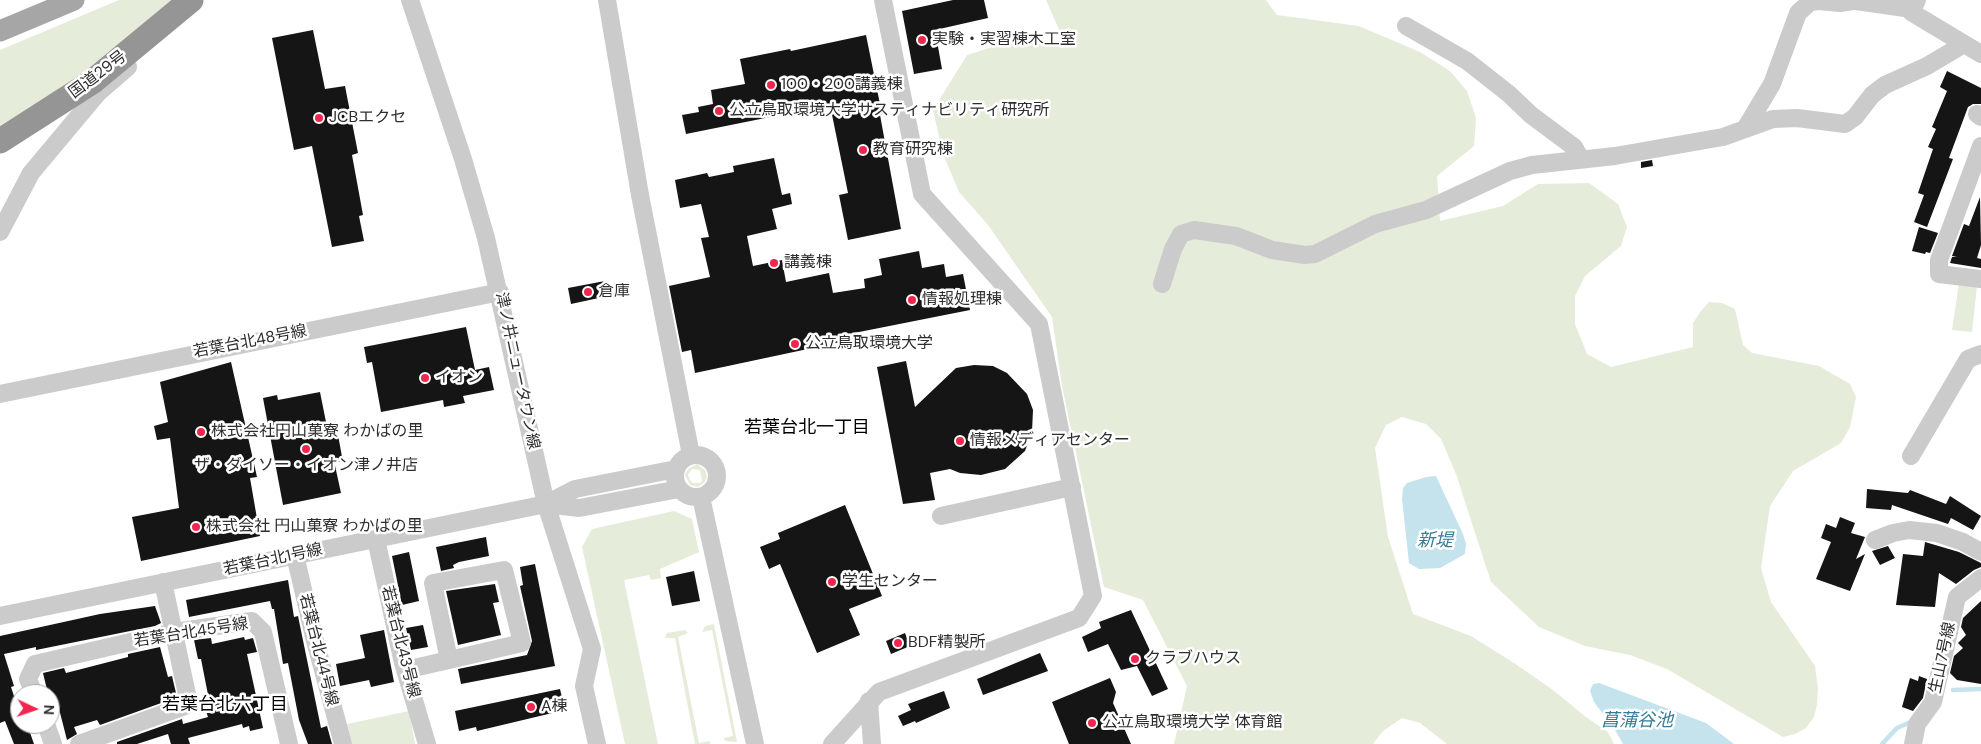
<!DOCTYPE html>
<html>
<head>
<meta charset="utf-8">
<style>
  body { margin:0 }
  #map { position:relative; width:1981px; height:744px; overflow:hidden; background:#fff; font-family:"DM Sans",sans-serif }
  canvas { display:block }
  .north { position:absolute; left:10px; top:684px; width:50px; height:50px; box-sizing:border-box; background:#fff; border:1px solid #ababab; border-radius:50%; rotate:93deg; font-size:14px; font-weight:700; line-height:20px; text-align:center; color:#2e2e2e }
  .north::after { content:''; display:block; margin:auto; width:18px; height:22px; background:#ef264e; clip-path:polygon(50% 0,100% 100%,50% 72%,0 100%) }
</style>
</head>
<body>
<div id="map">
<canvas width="1981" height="744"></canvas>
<div class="north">N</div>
</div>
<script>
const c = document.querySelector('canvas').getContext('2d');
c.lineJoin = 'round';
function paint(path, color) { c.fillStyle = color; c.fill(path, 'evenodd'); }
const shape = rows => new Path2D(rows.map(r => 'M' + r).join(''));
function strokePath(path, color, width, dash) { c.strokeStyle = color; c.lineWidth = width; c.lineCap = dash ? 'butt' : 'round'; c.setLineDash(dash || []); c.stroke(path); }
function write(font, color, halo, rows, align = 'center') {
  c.font = font + ' "DM Sans","Noto Sans JP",sans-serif'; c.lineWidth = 5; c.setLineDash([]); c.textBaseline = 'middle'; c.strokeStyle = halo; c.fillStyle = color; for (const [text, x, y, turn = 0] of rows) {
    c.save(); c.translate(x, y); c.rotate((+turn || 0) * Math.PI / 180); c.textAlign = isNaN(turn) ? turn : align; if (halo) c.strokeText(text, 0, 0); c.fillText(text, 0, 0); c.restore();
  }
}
paint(shape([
  [119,0,175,0,117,49,0,129,0,50],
  [1046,0,1266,0,1277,15,1359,26,1420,52,1450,71,1467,91,1476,118,1474,146,1437,176,1440,221,1503,206,1538,184,1589,183,1618,204,1627,227,1621,246,1585,276,1575,296,1575,324,1587,354,1611,367,1693,347,1693,323,1701,311,1709,302,1722,303,1735,309,1743,345,1752,353,1819,366,1850,384,1856,397,1850,427,1841,443,1793,471,1770,506,1761,568,1771,602,1815,666,1818,688,1817,705,1814,717,1806,728,1795,734,1783,737,1667,669,1630,655,1585,646,1539,627,1491,582,1456,474,1441,439,1426,424,1402,417,1386,425,1375,448,1388,537,1413,614,1471,636,1514,663,1553,690,1586,717,1608,732,1614,744,1447,744,1420,723,1402,718,1383,731,1373,744,1174,744,1187,686,1143,600,1104,587,1062,386,1052,317,988,225,959,192,943,154,933,110,967,55,1008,42,1065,43],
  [1959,284,1977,286,1972,332,1952,330],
  [697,464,705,470,707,477,704,483,697,487,690,485,685,475,688,469],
  [692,469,700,470,702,481,700,483,693,483,690,480,688,475],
  [674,511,692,519,699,552,660,569,661,578,651,580,649,575,624,580,658,744,625,744,582,547,592,529],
  [714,624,737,742,725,741,724,738,733,736,712,630,702,632,705,626],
  [685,630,688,633,678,637,699,743,710,741,710,744,695,744,675,638,665,638,667,633],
  [409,711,415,744,352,744,347,724]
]), '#e6ecda');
paint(shape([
  [1436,476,1463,534,1466,544,1465,554,1440,568,1419,569,1409,563,1402,499,1403,488,1407,483,1426,477],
  [1599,683,1706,723,1734,744,1623,744,1615,730,1594,702,1590,691,1593,684]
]), '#c5e3ed');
strokePath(shape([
  [1953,690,1981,689],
  [1882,744,1897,728,1913,721]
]), '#c5e3ed', 4.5);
paint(shape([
  [953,0,984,0,988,18,935,30,942,69,914,74,902,11],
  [313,30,325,89,345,86,358,153,352,155,363,215,359,216,364,241,332,247,312,146,294,150,272,38],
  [866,35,882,114,880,115,901,229,848,240,839,195,848,193,830,105,686,134,682,115,699,112,698,107,713,104,711,90,745,84,740,59,790,49,791,51],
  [1947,71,1981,88,1981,104,1973,104,1968,107,1949,158,1953,159,1927,227,1914,222,1924,195,1918,193,1933,149,1928,147,1936,129,1932,127,1947,91,1940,87],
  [774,158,782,195,790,193,792,204,772,209,777,229,747,236,753,266,782,260,786,282,829,273,833,293,865,288,864,279,882,275,879,259,919,251,922,268,944,264,946,277,963,274,970,310,849,334,850,340,695,373,691,350,682,352,669,286,710,277,701,238,709,237,701,204,680,208,675,180,707,173,709,177,734,172,733,166],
  [1652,160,1653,166,1641,168,1641,162],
  [1980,197,1981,245,1977,258,1981,259,1981,268,1950,263,1952,257,1957,257,1952,256,1964,224,1969,226],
  [1919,227,1938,233,1930,253,1926,252,1925,254,1912,251],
  [605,281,608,296,571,304,568,288],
  [466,327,475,370,489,367,494,390,463,396,465,403,444,407,443,400,381,412,372,362,367,363,364,347],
  [906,361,915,407,956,368,974,365,993,366,1007,373,1027,394,1033,410,1032,432,1025,451,1005,469,981,475,960,473,950,469,930,473,935,500,903,504,877,367],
  [231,362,257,477,250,478,260,536,141,561,132,517,179,508,170,438,157,440,154,426,168,422,160,382],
  [320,392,329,437,338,435,343,462,334,461,341,493,283,505,263,398,277,395,278,400],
  [1867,489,1908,493,1910,490,1946,504,1950,496,1981,516,1973,530,1951,518,1948,524,1892,505,1891,510,1866,508],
  [845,505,882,596,849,609,860,635,817,653,780,564,769,569,760,547,780,539,778,533],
  [1840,517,1855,523,1851,533,1865,537,1856,559,1865,554,1850,591,1816,579,1831,542,1821,538,1826,524,1836,528],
  [486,537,489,556,459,562,453,565,454,568,441,571,436,547],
  [1925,542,1959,552,1981,563,1981,567,1974,570,1956,584,1939,573,1935,607,1896,605,1903,554,1923,556],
  [1888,546,1895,558,1880,565,1872,551],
  [409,552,419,601,402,605,392,556],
  [535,564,555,666,461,684,458,669,527,655,532,641,520,586,523,585,520,567],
  [694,571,700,601,672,606,666,577],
  [288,580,294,617,298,616,321,728,327,726,332,744,308,744,299,720,288,663,283,664,274,609,272,609,270,601,189,617,186,600],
  [495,584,499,602,493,603,501,635,458,645,446,591],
  [1981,601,1981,684,1957,680,1950,673,1954,656,1963,648,1958,643,1966,635,1961,627,1963,618],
  [155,606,161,623,155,626,36,650,36,647,4,654,14,686,11,687,18,708,20,707,20,724,27,724,34,744,14,744,5,721,0,723,0,636,100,614],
  [1131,610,1168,689,1152,696,1137,666,1121,670,1108,644,1088,652,1082,637,1101,628,1099,622],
  [423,625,428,647,411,650,406,628],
  [384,630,394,682,371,687,369,680,340,686,336,664,365,658,360,635],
  [905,633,910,646,891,654,886,641],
  [244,637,245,640,253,638,257,652,247,654,263,728,250,731,249,726,243,728,242,724,188,738,190,744,171,744,168,734,137,744,117,744,117,742,182,719,183,724,208,717,203,702,209,700,201,659,198,659,194,640,211,638,212,644],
  [160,647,168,677,172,676,176,693,162,697,164,702,100,725,97,720,74,727,77,734,67,740,57,701,50,703,50,694,48,694,43,673,64,668,66,673,128,657,128,654],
  [1040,653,1048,671,983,695,977,679],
  [1919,676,1927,679,1923,698,1913,711,1902,707,1910,678,1918,681],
  [1110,678,1116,692,1113,703,1131,744,1069,744,1052,702],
  [560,689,565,710,477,731,476,727,459,731,455,711],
  [944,691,950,708,916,723,915,721,903,726,898,716,911,710,908,704]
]), '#151515');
strokePath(shape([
  [410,0,463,159,486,238,546,504,592,649,584,686,597,744],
  [607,0,640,195,691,455],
  [1849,0,1912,9],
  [1917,0,1911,12,1981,54],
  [1406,26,1467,61,1509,94,1531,115,1574,147,1581,159],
  [1977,114,1981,117],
  [1745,129,1772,84,1798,13,1810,2,1819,1,1840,3,1853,1],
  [1981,146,1939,260,1939,274,1981,279],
  [0,232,31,173,98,93,128,67],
  [1162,284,1173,249,1181,234,1194,230,1236,236,1272,250,1305,255,1315,254,1375,224,1426,210,1510,171,1532,165,1615,156,1723,137,1773,119,1797,118,1845,124,1855,117,1872,95,1885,85,1927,66,1964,44],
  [0,394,500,292],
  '675 476a21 21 0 1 1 42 0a21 21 0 1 1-42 0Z',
  [1911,456,1968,359,1981,354],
  [701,497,755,744],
  [546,504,579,508,679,489],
  [941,516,1072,487],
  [376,539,403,663,427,744],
  [1875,540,1893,533,1909,530,1937,533,1963,542,1981,552],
  [295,555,314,637,343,744],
  [0,616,546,504,575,489,676,469],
  [405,670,449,660,522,643,504,570,433,583,449,660],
  [34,694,28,679,35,664,174,632,252,621,263,632,289,744],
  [869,701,872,744],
  [46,724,53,744],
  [79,744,185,706,188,699,163,582],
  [832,744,879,692,1079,618,1093,596,1039,324,922,194,883,0],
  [1913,744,1917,724,1933,702,1957,597,1981,578]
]), '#cbcbcb', 18);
strokePath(shape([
  [0,31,74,0]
]), '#a6a6a6', 21);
strokePath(shape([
  [0,141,92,82,191,0]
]), '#959595', 25);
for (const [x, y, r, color] of [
  [922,40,5,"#ef264e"],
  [771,85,5,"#ef264e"],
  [719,111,5,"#ef264e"],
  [319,118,5,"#ef264e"],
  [863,150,5,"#ef264e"],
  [774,263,5,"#ef264e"],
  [588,292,5,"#ef264e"],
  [912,300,5,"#ef264e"],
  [795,344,5,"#ef264e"],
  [425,378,5,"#ef264e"],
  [201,432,5,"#ef264e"],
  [960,441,5,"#ef264e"],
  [306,449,5,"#ef264e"],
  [196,527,5,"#ef264e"],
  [832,582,5,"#ef264e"],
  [898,643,5,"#ef264e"],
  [1135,659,5,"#ef264e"],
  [531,707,5,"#ef264e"],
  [1092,723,5,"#ef264e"]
]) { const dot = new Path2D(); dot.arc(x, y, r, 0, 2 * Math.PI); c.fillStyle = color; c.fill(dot); strokePath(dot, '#fff', 2); }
write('16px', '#2e2e2e', '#fff', [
  ["実験・実習棟木工室",932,40],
  ["100・200講義棟",781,85],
  ["公立鳥取環境大学サスティナビリティ研究所",729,111],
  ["JCBエクセ",329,118],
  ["教育研究棟",873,150],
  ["講義棟",784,263],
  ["倉庫",598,292],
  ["情報処理棟",922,300],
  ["公立鳥取環境大学",805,344],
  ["イオン",435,378],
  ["株式会社円山菓寮 わかばの里",211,432],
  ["情報メディアセンター",970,441],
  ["ザ・ダイソー・イオン津ノ井店",306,466,"center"],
  ["株式会社 円山菓寮 わかばの里",206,527],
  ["学生センター",842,582],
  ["BDF精製所",908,643],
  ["クラブハウス",1145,659],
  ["A棟",541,707],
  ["公立鳥取環境大学 体育館",1102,723]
], 'left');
write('16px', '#2e2e2e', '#fff', [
  ["国道29号",98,75,-37],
  ["若葉台北48号線",250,342,-11],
  ["津ノ井ニュータウン線",517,371,78],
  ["若葉台北1号線",273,560,-12],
  ["若葉台北45号線",191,633,-9],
  ["若葉台北43号線",400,642,76],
  ["若葉台北44号線",318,650,76],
  ["生山7号線",1943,658,-78]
]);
write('18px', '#000', '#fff', [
  ["若葉台北一丁目",807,428],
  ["若葉台北六丁目",225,705]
]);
write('italic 18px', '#377c94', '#fff', [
  ["新堤",1435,541],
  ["菖蒲谷池",1637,721]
]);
</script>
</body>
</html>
